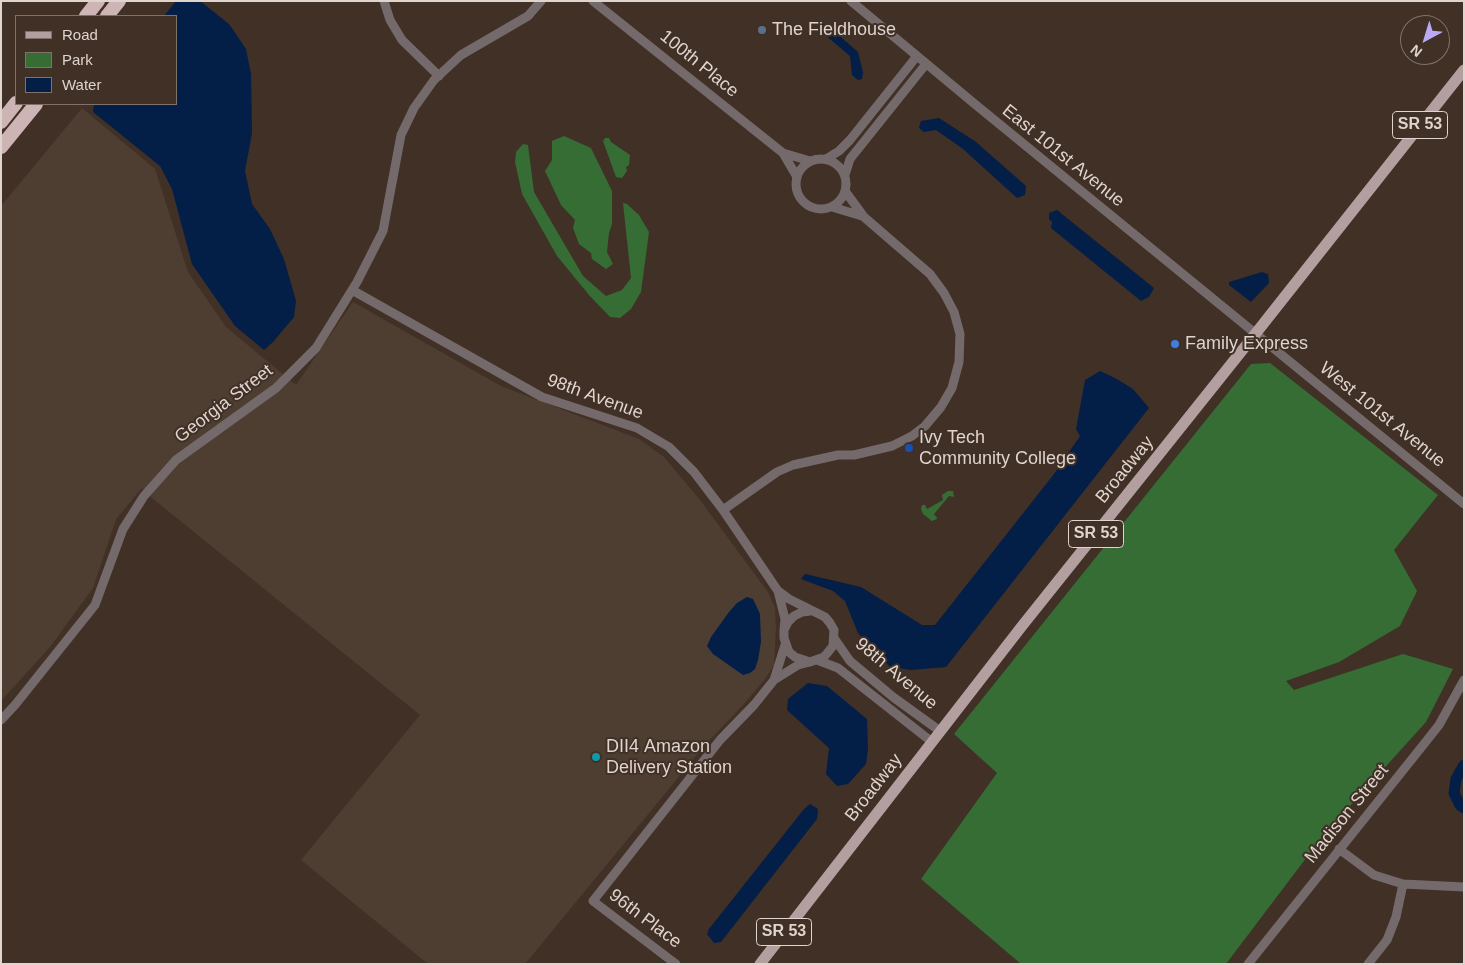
<!DOCTYPE html>
<html>
<head>
<meta charset="utf-8">
<style>
  body { margin:0 }
  #map { position:relative; width:1465px; height:965px; overflow:hidden; background:#403026; font-family:Helvetica,sans-serif }
  canvas { display:block }
  .frame { position:absolute; inset:0; border:2px solid #dfd4ce; pointer-events:none }
  .legend { position:absolute; left:15px; top:15px; width:162px; height:90px; box-sizing:border-box; background:#403026; border:1px solid #807269; margin:0; padding:6px 9px; list-style:none; font-size:15px; color:#dfd4ce }
  .legend li { display:flex; align-items:center; gap:10px; height:25px }
  .legend b { width:25px; border:1px solid #807269 }
  .north { position:absolute; left:1400px; top:15px; width:50px; height:50px; box-sizing:border-box; background:#403026; border:1px solid #807269; border-radius:50%; rotate:219deg; font-size:14px; font-weight:700; line-height:20px; text-align:center; color:#dfd4ce }
  .north::after { content:''; display:block; margin:auto; width:18px; height:22px; background:#baaaf6; clip-path:polygon(50% 0,100% 100%,50% 72%,0 100%) }
</style>
</head>
<body>
<div id="map">
<canvas width="1465" height="965"></canvas>
<div class="frame"></div>
<ul class="legend">
<li><b style="height:6px;background:#b49fa0"></b>Road</li>
<li><b style="height:14px;background:#366d35"></b>Park</li>
<li><b style="height:14px;background:#031e47"></b>Water</li>
</ul>
<div class="north">N</div>
</div>
<script>
const c = document.querySelector('canvas').getContext('2d');
c.lineJoin = 'round';
function paint(path, color) { c.fillStyle = color; c.fill(path, 'evenodd'); }
const shape = rows => new Path2D(rows.map(r => 'M' + r).join(''));
function strokePath(path, color, width, dash) { c.strokeStyle = color; c.lineWidth = width; c.lineCap = dash ? 'butt' : 'round'; c.setLineDash(dash || []); c.stroke(path); }
function write(font, color, halo, rows, align = 'center') {
  c.font = font + ' Helvetica,sans-serif'; c.lineWidth = 4; c.setLineDash([]); c.textBaseline = 'middle'; c.strokeStyle = halo; c.fillStyle = color; for (const [text, x, y, turn = 0] of rows) {
    c.save(); c.translate(x, y); c.rotate((+turn || 0) * Math.PI / 180); c.textAlign = isNaN(turn) ? turn : align; if (halo) c.strokeText(text, 0, 0); c.fillText(text, 0, 0); c.restore();
  }
}
paint(shape([
  [82,108,155,169,188,272,226,327,296,385,353,302,501,386,639,439,664,457,700,500,768,592,775,608,776,628,774,665,765,679,743,705,705,745,525,964,428,964,301,860,420,715,152,498,142,488,116,519,93,588,50,647,1,701,1,206]
]), '#4e3e32');
paint(shape([
  [564,136,591,148,612,191,612,224,609,233,607,252,613,264,606,269,592,259,591,253,579,244,573,228,575,220,561,205,545,171,552,160,552,141],
  [605,138,609,138,611,142,630,155,629,165,626,167,627,171,622,178,616,177,603,141],
  [523,144,528,145,534,192,583,276,606,296,622,290,631,278,623,203,627,204,639,215,649,232,641,292,631,309,620,318,610,317,589,295,557,256,522,194,515,162,516,152],
  [1270,363,1438,495,1394,550,1417,591,1400,626,1339,662,1286,681,1294,690,1403,654,1453,669,1426,722,1322,837,1226,964,1021,964,921,879,997,773,954,734,1251,364],
  [948,491,953,491,954,497,949,496,934,514,937,518,937,519,932,521,923,514,921,509,922,505,925,505,927,509,943,500,942,495]
]), '#366d35');
paint(shape([
  [176,1,200,1,229,24,246,49,251,74,252,133,245,171,252,204,270,229,284,259,296,301,294,317,273,342,264,350,235,326,192,264,172,189,160,166,93,112,94,104,176,104,176,16,164,16],
  [820,22,828,26,858,52,863,72,862,79,858,80,852,75,850,56,818,29],
  [939,118,976,142,1026,186,1025,195,1017,198,963,149,936,130,924,132,919,128,921,121],
  [1057,210,1154,288,1149,297,1141,301,1051,228,1052,222,1049,219,1049,213],
  [1262,272,1268,274,1269,283,1251,302,1229,285,1229,282],
  [1100,371,1115,378,1133,389,1149,408,946,667,910,670,889,666,858,633,845,601,833,591,801,579,805,574,861,587,922,625,935,625,1054,474,1080,436,1076,429,1085,380],
  [747,597,753,599,760,614,761,642,758,660,755,669,750,673,743,675,713,654,707,646,711,637,729,612,737,603],
  [808,683,827,686,867,719,868,749,866,764,848,784,837,786,826,774,829,748,787,710,788,699],
  [810,804,818,809,817,819,721,942,714,943,707,934,709,929,804,809]
]), '#031e47');
strokePath(shape([
  [1464,765,1456,779,1454,793,1460,805,1464,808]
]), '#031e47', 11);
strokePath(shape([
  [384,1,390,20,402,40,439,76],
  [593,1,783,153,797,177],
  [851,1,976,105,1464,504],
  [783,153,810,161],
  [826,159,839,151,850,140,917,56],
  '796 184a25 25 0 1 1 50 0a25 25 0 1 1-50 0Z',
  [845,175,850,159,926,64],
  [832,207,862,216],
  [352,290,542,397,637,428,669,447,694,472,723,510,778,591,785,619,784,630],
  [723,510,777,472,793,465,838,455,854,455,892,446,912,436,925,426,941,407,952,388,959,362,960,334,954,312,944,293,930,274,864,217,845,191],
  [778,591,789,599,825,617,830,623,834,630,833,646,824,657,810,662,795,657,789,652,784,638,784,630,788,622,794,616,802,612,810,611],
  [834,638,850,661,893,697,940,731],
  [817,660,838,668,932,742],
  [774,680,785,645],
  [1,720,15,705,95,605,123,529,144,496,176,460,276,388,316,348,357,282,383,231,401,135,414,108,434,80,461,55,528,16,541,1],
  [1339,849,1374,875,1403,884,1464,887],
  [676,964,593,901,720,740,754,705,774,680,798,665,810,662],
  [1248,964,1424,744,1439,725,1464,680],
  [1368,964,1387,940,1396,917,1403,884]
]), '#756a6b', 9);
strokePath(shape([
  [760,964,1022,626,1256,333,1464,70]
]), '#b49fa0', 11);
strokePath(shape([
  [86,16,98,1],
  [107,16,119,1],
  [1,122,16,103],
  [1,147,36,104]
]), '#cdb4b5', 14);
for (const [x, y, r, color] of [
  [762,30,5,"#5c6f8a"],
  [1175,344,5,"#3f7fe0"],
  [909,448,5,"#1a4fb4"],
  [596,757,5,"#0f9aa8"]
]) { const dot = new Path2D(); dot.arc(x, y, r, 0, 2 * Math.PI); c.fillStyle = color; c.fill(dot); strokePath(dot, '#403026', 2); }
for (const [x, y, w] of [
  [1420,125,55],
  [1096,534,55],
  [784,932,55]
]) { const box = new Path2D(); box.roundRect(x - w / 2, y - 13.5, w, 27, 4); c.fillStyle = '#403026'; c.fill(box); strokePath(box, '#dfd4ce', 1); }
write('bold 16px', '#dfd4ce', null, [
  ["SR 53",1420,125],
  ["SR 53",1096,534],
  ["SR 53",784,932]
]);
write('18px', '#dfd4ce', '#403026', [
  ["The Fieldhouse",772,30],
  ["Family Express",1185,344],
  ["Ivy Tech",919,438],
  ["Community College",919,459],
  ["DII4 Amazon",606,747],
  ["Delivery Station",606,768]
], 'left');
write('18px', '#dfd4ce', '#403026', [
  ["100th Place",699,64,39],
  ["East 101st Avenue",1063,156,39],
  ["98th Avenue",595,397,20],
  ["Georgia Street",224,404,-37],
  ["West 101st Avenue",1382,415,39],
  ["Broadway",1125,470,-51],
  ["98th Avenue",896,674,40],
  ["Broadway",874,788,-52],
  ["Madison Street",1347,814,-51],
  ["96th Place",645,919,37]
]);
</script>
</body>
</html>
